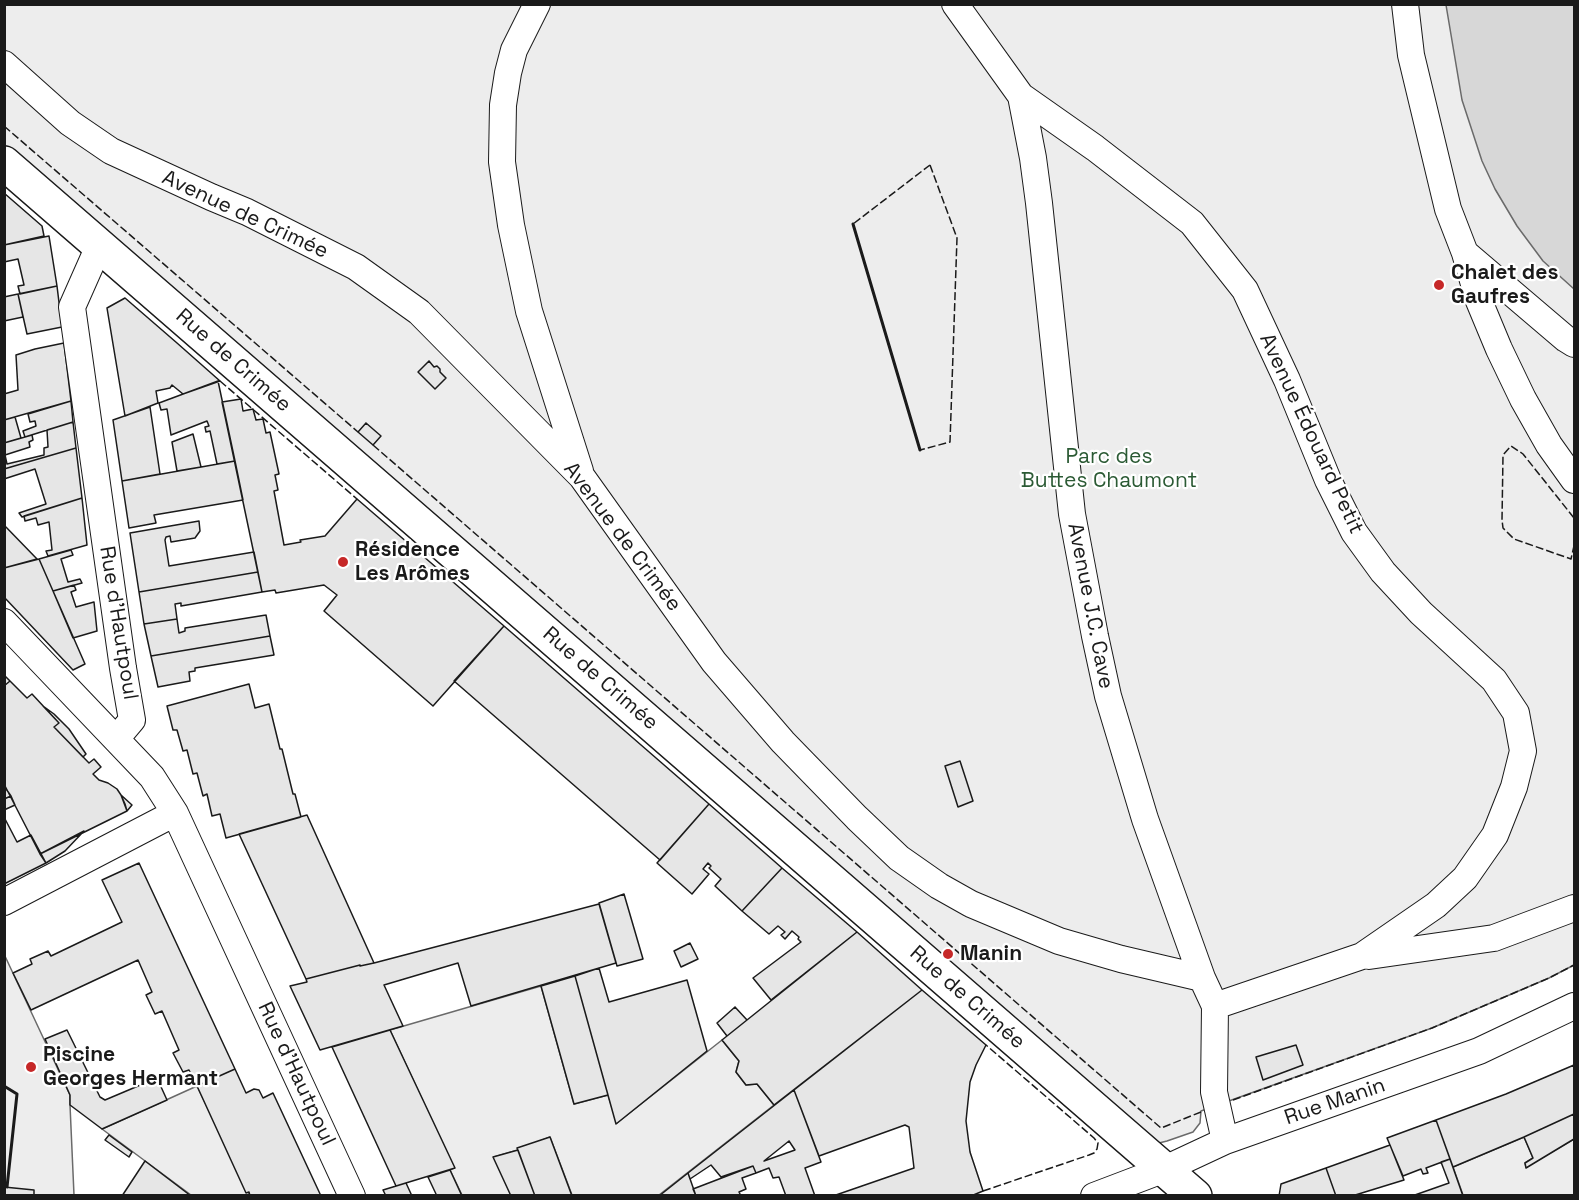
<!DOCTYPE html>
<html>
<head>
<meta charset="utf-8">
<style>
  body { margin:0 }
  #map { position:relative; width:1579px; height:1200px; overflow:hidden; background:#fff; font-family:"Space Grotesk",sans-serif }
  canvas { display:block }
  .frame { position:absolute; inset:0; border:6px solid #1a1a1a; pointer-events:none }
</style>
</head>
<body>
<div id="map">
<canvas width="1579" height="1200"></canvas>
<div class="frame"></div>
</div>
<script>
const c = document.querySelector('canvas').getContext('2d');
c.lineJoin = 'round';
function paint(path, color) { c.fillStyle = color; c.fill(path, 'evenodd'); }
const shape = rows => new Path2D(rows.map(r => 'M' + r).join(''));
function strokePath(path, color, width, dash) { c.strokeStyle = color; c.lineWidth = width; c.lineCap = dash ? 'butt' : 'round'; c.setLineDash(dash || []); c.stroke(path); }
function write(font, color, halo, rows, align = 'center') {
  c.font = font + ' "Space Grotesk",sans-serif'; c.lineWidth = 4.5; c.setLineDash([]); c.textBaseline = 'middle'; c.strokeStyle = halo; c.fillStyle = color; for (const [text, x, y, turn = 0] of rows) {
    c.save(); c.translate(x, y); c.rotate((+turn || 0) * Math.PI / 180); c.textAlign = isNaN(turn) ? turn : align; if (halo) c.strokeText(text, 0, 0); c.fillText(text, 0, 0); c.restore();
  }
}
const built = shape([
  [5,5,1574,5,1574,965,1549,978,1432,1028,1201,1111,1200,1123,1193,1132,1167,1141,1159,1143,1153,1141,5,146,5,5],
  [4,954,70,1095,70,1105,74,1195,5,1195,4,954],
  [541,986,574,1104,608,1095,617,1123,722,1040,739,1061,736,1072,746,1085,757,1084,774,1105,659,1195,572,1195,550,1137,518,1150,494,1157,511,1195,462,1195,450,1170,454,1168,390,1030,541,986],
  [197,1086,250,1195,191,1195,102,1129,197,1086],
  [1524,1137,1533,1158,1525,1163,1526,1167,1574,1139,1574,1195,1463,1195,1453,1167,1524,1137]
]);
paint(built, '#ededed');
strokePath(built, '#6a6a6a', 1.5);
const water = shape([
  [1446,5,1574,5,1574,289,1543,261,1517,226,1495,189,1482,161,1462,100,1446,5]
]);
paint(water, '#d7d7d7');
strokePath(water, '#6a6a6a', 1.5);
const building = shape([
  [4,193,42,226,44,236,4,245,4,193],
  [49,236,57,286,20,294,18,286,24,285,18,259,4,262,4,245,49,236],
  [57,286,62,327,27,334,18,294,57,286],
  [18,294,23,317,4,321,4,297,18,294],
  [125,298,177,343,220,381,183,394,172,385,170,388,156,391,158,403,125,416,107,308,125,298],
  [64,343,71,401,4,420,4,394,18,390,16,355,35,349,64,343],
  [429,361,434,367,437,366,440,369,440,372,446,378,435,389,418,372,429,361],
  [218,381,235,461,217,464,210,431,206,432,205,427,209,426,207,421,171,435,167,409,161,410,159,403,218,381],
  [241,399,243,411,253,409,256,420,263,419,266,433,270,432,279,474,275,475,278,490,274,491,284,545,301,542,300,540,325,536,357,499,504,626,433,706,324,611,337,595,324,585,276,593,275,590,262,592,222,402,241,399],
  [71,401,73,422,25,437,23,431,36,426,35,421,30,422,28,414,71,401],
  [150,407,160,474,122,481,113,420,150,407],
  [15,417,21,438,4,443,4,420,15,417],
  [73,422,76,448,4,469,4,443,32,435,33,440,29,442,30,447,5,455,7,464,44,455,44,448,48,447,47,430,73,422],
  [366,423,381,436,373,445,358,432,366,423],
  [193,434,201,467,177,471,172,442,193,434],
  [76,448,82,498,22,517,19,513,46,504,35,469,4,479,4,469,76,448],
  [235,461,243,500,154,515,156,523,129,528,122,481,235,461],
  [82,498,87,545,48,556,46,551,52,550,49,522,38,525,36,518,25,521,24,516,82,498],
  [199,521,200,531,195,538,171,542,170,536,166,537,165,540,169,566,254,552,258,572,139,592,130,533,199,521],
  [4,525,37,559,4,568,4,525],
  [71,550,73,555,61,559,68,582,80,579,82,583,53,591,39,559,71,550],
  [39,559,85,664,73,670,4,597,4,568,39,559],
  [258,572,262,592,181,606,181,603,175,604,177,619,144,624,139,592,258,572],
  [74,585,76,590,71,592,76,607,94,602,97,631,73,638,53,591,74,585],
  [266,615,270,636,151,656,144,624,177,619,179,633,185,631,185,628,266,615],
  [504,626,709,804,660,860,454,681,504,626],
  [270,636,274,655,195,668,195,671,189,672,190,681,158,687,151,656,270,636],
  [4,675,10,681,4,686,4,675],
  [10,681,27,698,32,694,59,723,54,727,89,763,94,759,101,767,93,774,99,780,108,783,117,789,121,795,127,811,40,854,4,784,4,686,10,681],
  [249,684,255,708,269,704,280,749,282,749,293,794,295,794,301,817,226,838,220,814,212,816,207,794,203,796,197,773,193,774,187,750,183,751,177,730,173,730,167,706,249,684],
  [43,706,54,714,69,729,86,754,83,757,54,727,59,723,43,706],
  [960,761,973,801,958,807,945,766,960,761],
  [4,786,11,796,4,799,4,786],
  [121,795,132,805,127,811,125,804,121,795],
  [11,796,15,805,4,810,4,799,11,796],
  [709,804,782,868,742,911,715,886,721,879,709,868,711,866,708,863,703,869,709,874,692,894,657,863,709,804],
  [307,815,374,963,360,966,360,965,306,979,239,834,307,815],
  [4,817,17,842,31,835,46,863,4,884,4,817],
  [84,831,65,851,46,863,40,854,84,831],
  [139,863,235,1069,197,1086,189,1070,183,1072,173,1053,179,1050,162,1011,155,1014,146,995,152,992,138,960,31,1010,13,973,32,964,30,959,48,951,51,956,122,922,102,880,139,863],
  [782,868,857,932,771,1000,753,978,801,942,798,939,799,937,792,931,785,939,781,935,785,932,778,926,769,934,742,911,782,868],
  [624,894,643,959,617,966,599,903,624,894],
  [599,904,616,963,471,1006,458,963,384,985,403,1026,320,1050,290,986,307,982,306,979,360,965,360,966,374,963,599,904],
  [857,932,922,990,774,1105,757,1084,746,1085,736,1072,739,1061,722,1040,857,932],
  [690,943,698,959,681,967,674,951,690,943],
  [599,968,609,1002,687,980,707,1051,616,1124,575,976,599,968],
  [575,976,608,1095,574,1104,541,986,575,976],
  [922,990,986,1045,976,1065,970,1082,966,1121,970,1152,983,1191,971,1196,833,1196,914,1168,909,1127,905,1125,819,1156,794,1090,922,990],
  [735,1007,747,1020,727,1036,717,1023,735,1007],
  [67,1030,100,1097,105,1100,157,1078,167,1100,102,1129,70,1105,70,1095,45,1039,67,1030],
  [390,1030,455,1168,396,1186,332,1047,390,1030],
  [1296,1045,1303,1065,1263,1080,1256,1057,1296,1045],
  [1574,1065,1574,1114,1524,1137,1453,1167,1436,1120,1506,1094,1574,1065],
  [235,1069,246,1093,254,1089,259,1090,263,1098,273,1093,321,1196,250,1196,249,1192,246,1193,197,1086,235,1069],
  [794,1090,821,1162,805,1168,815,1196,786,1196,779,1177,773,1178,769,1168,756,1173,753,1166,721,1177,711,1165,690,1179,688,1173,794,1090],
  [789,1141,795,1150,764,1161,789,1141],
  [1574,1114,1574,1139,1526,1168,1525,1163,1533,1158,1524,1137,1574,1114],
  [1436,1120,1450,1159,1426,1168,1428,1173,1423,1174,1421,1169,1403,1176,1387,1138,1436,1120],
  [109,1135,132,1152,129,1157,105,1140,109,1135],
  [550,1137,572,1196,535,1196,517,1148,550,1137],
  [1390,1145,1404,1180,1352,1196,1336,1196,1326,1168,1390,1145],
  [518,1150,535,1196,511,1196,493,1157,518,1150],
  [1450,1159,1463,1196,1412,1196,1449,1183,1441,1162,1450,1159],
  [145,1161,191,1196,122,1196,145,1161],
  [753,1166,756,1173,742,1178,746,1189,739,1192,741,1196,696,1196,693,1189,753,1166],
  [1326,1168,1336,1196,1279,1196,1281,1184,1326,1168],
  [450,1170,462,1196,434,1196,436,1194,428,1177,450,1170],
  [688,1173,696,1196,659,1196,688,1173],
  [406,1183,412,1196,386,1196,383,1190,406,1183],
  [4,1187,34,1190,34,1196,4,1196,4,1187]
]);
paint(building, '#e6e6e6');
strokePath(building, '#1a1a1a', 1.5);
const street = shape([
  [537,4,514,50,508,73,503,105,502,162,511,225,529,311,580,471],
  [955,4,1021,96,1033,158,1039,203,1072,514,1095,636,1108,696,1145,819,1202,978,1215,1006,1214,1092,1225,1141],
  [1405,4,1411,55,1448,209,1465,253,1566,339,1574,344],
  [4,64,70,123,111,151,211,197,247,212,356,267,419,312,582,477,714,662,783,742,857,818,899,858,939,886,971,904,1059,941,1121,959,1202,978],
  [1021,96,1095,148,1192,223,1245,290,1287,380,1328,480,1354,532,1383,572,1421,613,1494,680,1516,713,1523,751,1514,787,1495,835,1465,878,1436,905,1362,956,1215,1006],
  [99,246,72,307,123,668,132,720,116,739],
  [1465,253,1479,301,1499,349,1523,399,1549,445,1574,480],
  [4,622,152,777,175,813,352,1196],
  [4,902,175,813],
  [1369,956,1494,938,1574,908],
  [1094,1196,1165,1169,1225,1141,1479,1051,1574,1006]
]);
const secondary = shape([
  [4,163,1195,1196]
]);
strokePath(street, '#1a1a1a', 28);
strokePath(secondary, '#1a1a1a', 36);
strokePath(street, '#fff', 26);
strokePath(secondary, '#fff', 33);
strokePath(shape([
  [4,126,358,432],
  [930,165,957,238,950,442,920,450,853,224,930,165],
  [220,381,357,499],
  [373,445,1161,1128,1201,1112],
  [1574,518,1523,454,1511,446,1503,455,1502,520,1503,528,1514,539,1571,559,1574,546],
  [1233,1100,1432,1028,1549,978,1574,965],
  [983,1191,1089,1155,1094,1153,1097,1149,1098,1143,1094,1138,986,1045]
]), '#1a1a1a', 1.5, [8, 3]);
strokePath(shape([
  [853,224,920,450],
  [4,1086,17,1094,7,1187]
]), '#1a1a1a', 3);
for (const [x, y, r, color] of [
  [1439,285,6,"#c62828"],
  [343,562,6,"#c62828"],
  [948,954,6,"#c62828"],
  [31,1067,6,"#c62828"]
]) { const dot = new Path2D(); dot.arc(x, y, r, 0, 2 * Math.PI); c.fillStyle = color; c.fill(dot); strokePath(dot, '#fff', 2); }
write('21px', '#1a1a1a', '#fff', [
  ["Avenue de Crimée",245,215,25],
  ["Rue de Crimée",233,361,41],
  ["Avenue Édouard Petit",1311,434,65],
  ["Avenue de Crimée",622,537,53],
  ["Avenue J.C. Cave",1090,606,79],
  ["Rue d'Hautpoul",118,623,81],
  ["Rue de Crimée",600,679,41],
  ["Rue de Crimée",967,998,41],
  ["Rue d'Hautpoul",296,1074,65],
  ["Rue Manin",1335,1102,-19]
]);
write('bold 21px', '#1a1a1a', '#fff', [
  ["Chalet des",1451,273],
  ["Gaufres",1451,297],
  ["Résidence",355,550],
  ["Les Arômes",355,574],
  ["Manin",960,954],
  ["Piscine",43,1055],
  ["Georges Hermant",43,1079]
], 'left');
write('21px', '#2b5a34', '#fff', [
  ["Parc des",1109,457],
  ["Buttes Chaumont",1109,481]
]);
</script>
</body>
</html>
